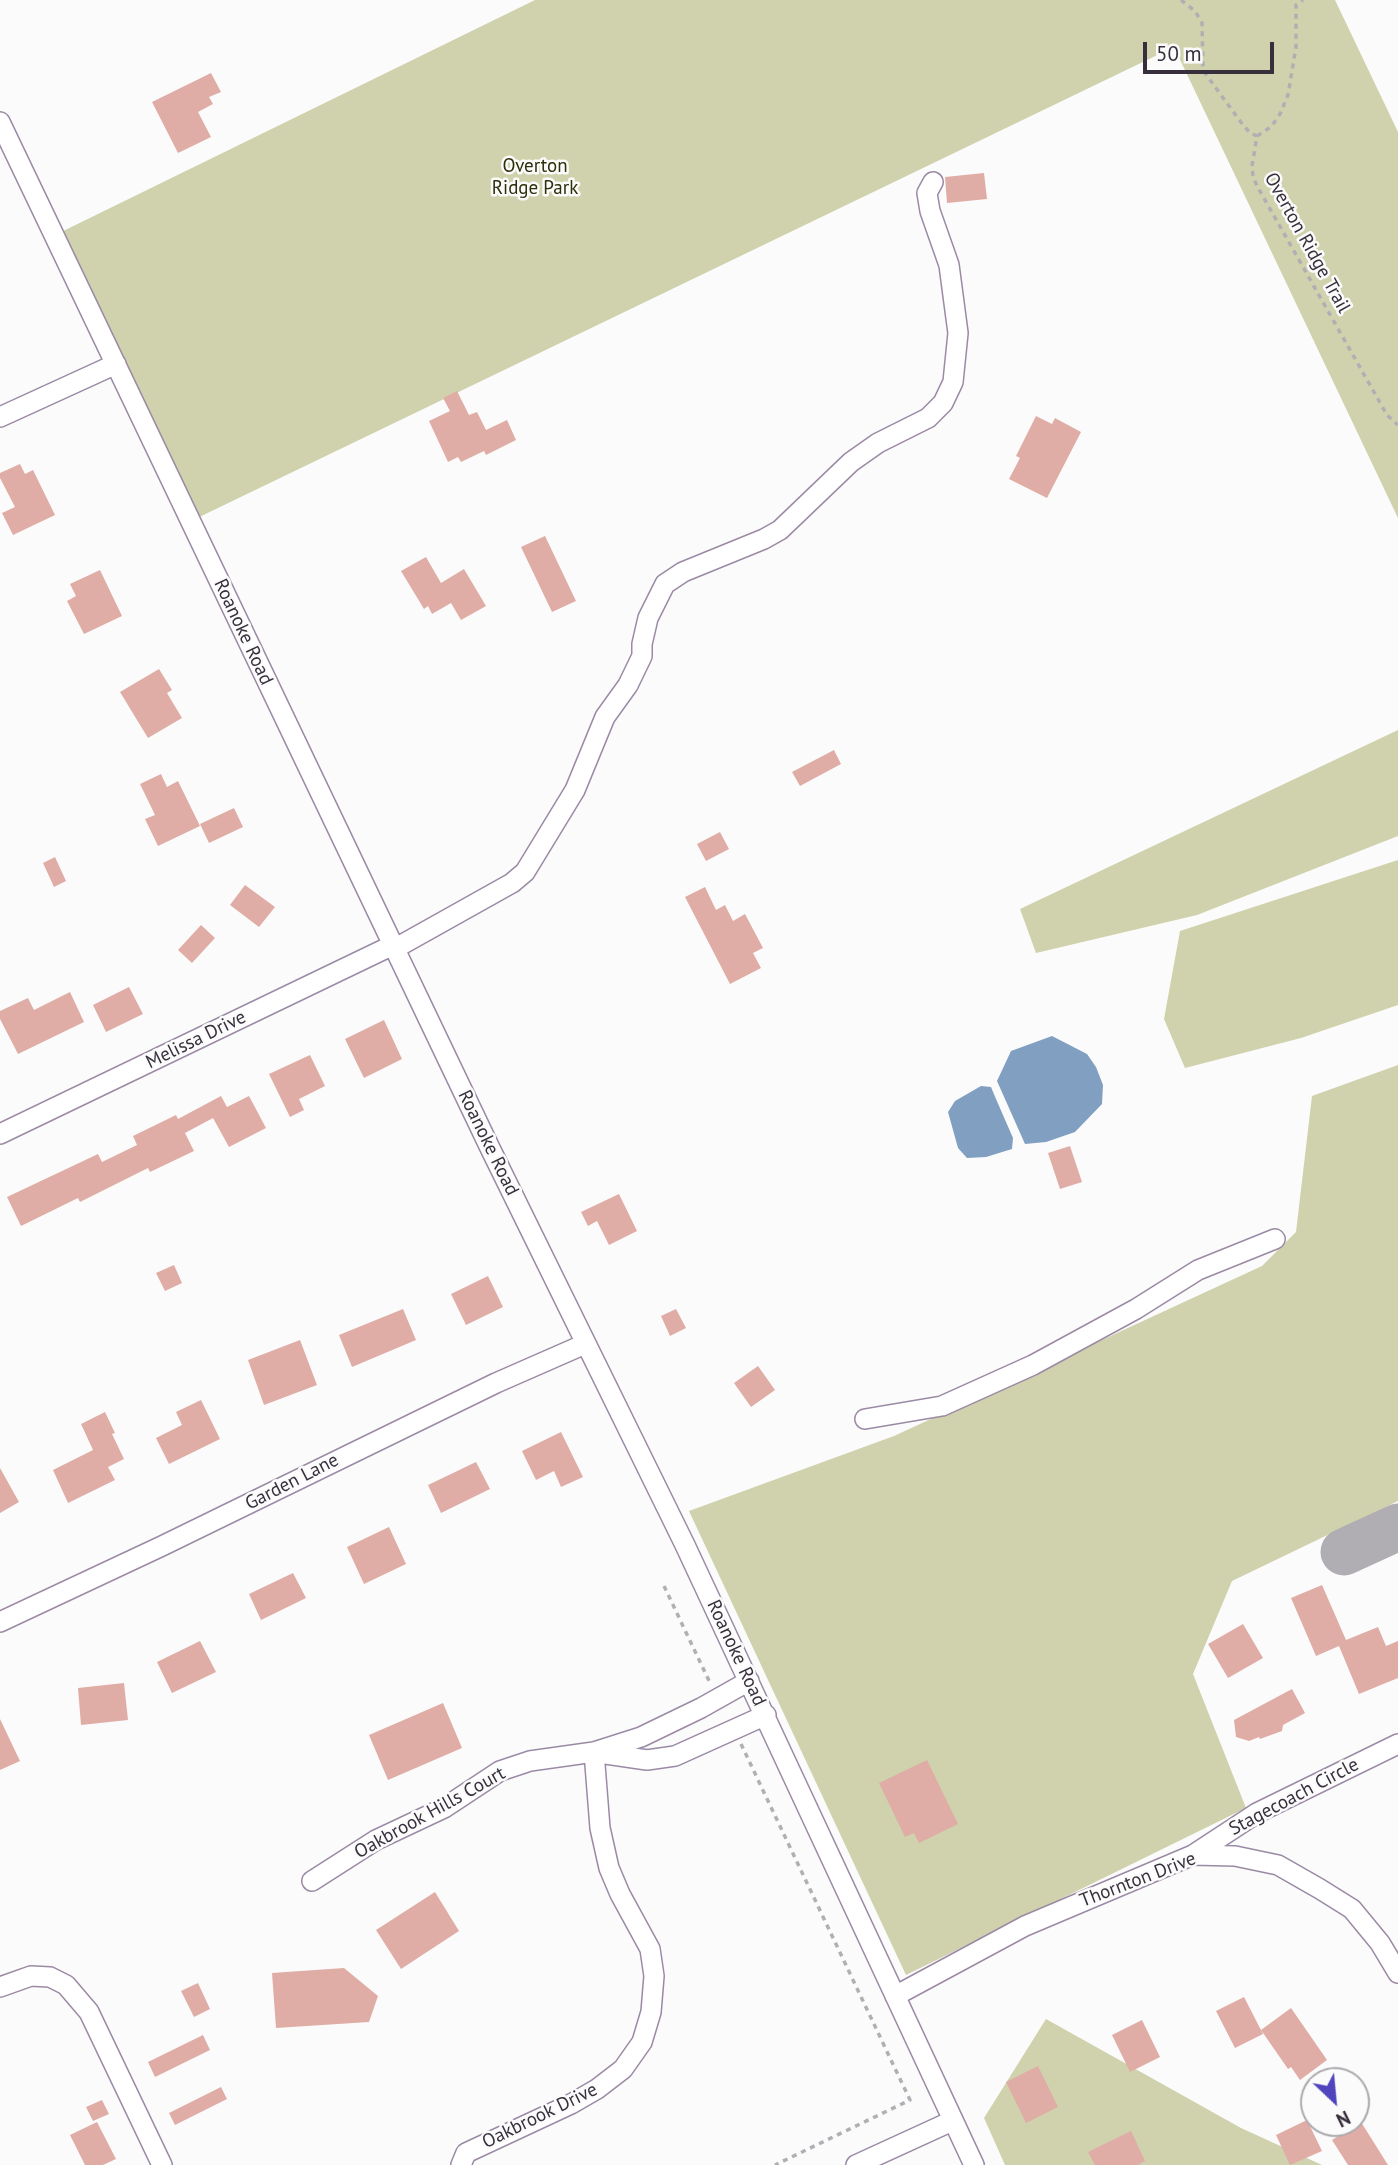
<!DOCTYPE html>
<html>
<head>
<meta charset="utf-8">
<style>
  body { margin:0 }
  #map { position:relative; width:1398px; height:2165px; overflow:hidden; background:#fbfbfb; font-family:"PT Sans",sans-serif }
  canvas { display:block }
  .north { position:absolute; left:1300px; top:2067px; width:70px; height:70px; box-sizing:border-box; background:#fbfbfb; border:2px solid #adaaaf; border-radius:50%; rotate:154deg; font-size:19px; font-weight:700; line-height:28px; text-align:center; color:#37303c }
  .north::after { content:''; display:block; margin:auto; width:24px; height:32px; background:#5045bc; clip-path:polygon(50% 0,100% 100%,50% 72%,0 100%) }
  .scale { position:absolute; left:1143px; top:42px; width:131px; height:32px; box-sizing:border-box; border:4px solid #37303c; border-top:0; padding-left:9px; font-size:21px; line-height:24px; white-space:nowrap; color:#37303c; -webkit-text-stroke:5px #fbfbfb; paint-order:stroke }
</style>
</head>
<body>
<div id="map">
<canvas width="1398" height="2165"></canvas>
<div class="north">N</div>
<div class="scale">50 m</div>
</div>
<script>
const c = document.querySelector('canvas').getContext('2d');
c.lineJoin = 'round';
function paint(path, color) { c.fillStyle = color; c.fill(path, 'evenodd'); }
const shape = rows => new Path2D(rows.map(r => 'M' + r).join(''));
function strokePath(path, color, width, dash) { c.strokeStyle = color; c.lineWidth = width; c.lineCap = dash ? 'butt' : 'round'; c.setLineDash(dash || []); c.stroke(path); }
function write(font, color, halo, rows, align = 'center') {
  c.font = font + ' "PT Sans",sans-serif'; c.lineWidth = 5; c.setLineDash([]); c.textBaseline = 'middle'; c.strokeStyle = halo; c.fillStyle = color; for (const [text, x, y, turn = 0] of rows) {
    c.save(); c.translate(x, y); c.rotate((+turn || 0) * Math.PI / 180); c.textAlign = isNaN(turn) ? turn : align; if (halo) c.strokeText(text, 0, 0); c.fillText(text, 0, 0); c.restore();
  }
}
paint(shape([
  [535,0,1335,0,1398,132,1398,518,1174,47,191,521,53,236],
  [1398,730,1398,836,1197,915,1036,953,1020,909],
  [1398,860,1398,1005,1301,1038,1185,1068,1164,1019,1180,931],
  [1398,1065,1398,1501,1232,1581,1193,1674,1246,1808,906,1975,689,1511,894,1436,1262,1266,1296,1232,1312,1096],
  [1046,2019,1241,2128,1322,2165,1005,2165,984,2118]
]), '#cfd2ac');
paint(shape([
  [1052,1036,1087,1054,1096,1067,1103,1085,1102,1104,1075,1132,1046,1142,1025,1144,997,1081,1011,1051],
  [981,1086,991,1087,996,1099,1013,1138,1012,1149,986,1157,967,1158,958,1148,948,1112,955,1101]
]), '#819fc1');
strokePath(shape([
  [1344,1552,1398,1527]
]), '#b0aeb2', 47);
paint(shape([
  [211,73,221,92,209,97,213,104,198,112,211,137,178,153,152,102],
  [984,173,987,199,947,203,945,177],
  [457,391,469,415,477,412,486,430,507,420,516,440,486,455,484,451,461,462,458,457,448,462,429,421,450,411,443,398],
  [1036,416,1052,424,1055,418,1081,432,1047,498,1009,479,1020,458,1016,456],
  [20,464,25,474,33,470,55,515,13,535,2,513,15,507,0,478,0,473],
  [545,536,576,601,552,612,521,547],
  [426,557,441,583,464,569,486,606,461,620,451,603,432,614,428,606,424,609,401,571],
  [100,570,122,616,84,634,67,601,76,596,70,584],
  [159,669,172,690,167,693,182,718,148,738,120,692],
  [834,750,841,764,800,786,792,772],
  [161,774,167,787,178,781,200,826,158,846,145,819,155,815,140,784],
  [234,808,243,827,209,843,200,824],
  [720,832,729,849,706,861,697,844],
  [55,857,66,881,54,887,43,863],
  [245,885,275,907,259,927,230,905],
  [705,887,716,910,725,905,733,921,745,914,763,948,753,953,761,968,730,984,685,897],
  [201,925,215,938,192,963,178,950],
  [129,987,143,1014,106,1032,93,1005],
  [70,992,84,1022,18,1054,0,1019,0,1011,28,998,34,1010],
  [384,1020,402,1059,364,1078,345,1039],
  [310,1055,325,1086,299,1099,304,1110,290,1117,269,1074],
  [221,1096,227,1107,249,1096,266,1128,229,1147,213,1118,185,1133,194,1151,150,1172,148,1168,80,1202,78,1198,21,1226,7,1197,98,1154,102,1162,137,1145,133,1136,176,1115,178,1119],
  [1070,1146,1082,1182,1060,1189,1048,1153],
  [619,1194,637,1231,609,1245,597,1221,588,1226,581,1212],
  [174,1265,182,1283,165,1291,156,1273],
  [488,1276,503,1307,466,1325,451,1294],
  [403,1309,416,1340,352,1367,339,1335],
  [676,1309,686,1328,670,1336,661,1316],
  [300,1340,317,1385,264,1405,248,1360],
  [758,1366,775,1390,751,1407,734,1383],
  [201,1400,220,1439,169,1464,156,1438,182,1425,176,1412],
  [105,1412,115,1433,112,1434,124,1459,108,1467,115,1480,68,1503,53,1470,93,1450,81,1424],
  [561,1432,583,1477,561,1487,554,1471,536,1480,522,1451],
  [476,1462,490,1489,441,1513,428,1485],
  [0,1468,19,1502,0,1513],
  [389,1527,406,1564,364,1584,347,1547],
  [293,1573,306,1598,261,1620,249,1594],
  [1322,1585,1346,1640,1378,1627,1386,1646,1398,1641,1398,1678,1359,1694,1339,1646,1316,1656,1291,1598],
  [1243,1624,1263,1658,1228,1678,1208,1644],
  [200,1641,216,1672,172,1693,157,1662],
  [124,1683,128,1720,81,1725,78,1688],
  [1292,1689,1305,1713,1283,1725,1282,1731,1260,1739,1259,1737,1249,1741,1236,1737,1234,1720],
  [443,1703,462,1748,388,1780,369,1735],
  [0,1719,20,1761,0,1770],
  [927,1760,958,1824,919,1843,914,1833,905,1837,879,1783],
  [435,1892,459,1931,401,1969,376,1930],
  [344,1968,378,1996,369,2022,276,2028,272,1973],
  [198,1983,210,2009,194,2017,181,1991],
  [1244,1997,1263,2034,1235,2048,1216,2011],
  [1291,2008,1327,2060,1300,2080,1291,2067,1288,2069,1261,2030],
  [1142,2020,1160,2057,1130,2072,1112,2035],
  [203,2035,210,2050,155,2077,148,2062],
  [1038,2066,1058,2107,1026,2123,1006,2082],
  [221,2087,227,2099,175,2125,169,2113],
  [102,2100,109,2114,93,2121,86,2107],
  [1307,2120,1322,2151,1290,2165,1276,2135],
  [97,2122,116,2159,103,2165,85,2165,70,2135],
  [1361,2122,1388,2165,1348,2165,1332,2140],
  [1131,2131,1145,2161,1138,2165,1095,2165,1088,2152]
]), '#dfada5');
const minor = shape([
  [0,122,489,1146,685,1545,974,2165],
  [0,417,116,364],
  [394,949,512,883,525,872,575,790,605,717,628,685,642,656,642,644,648,618,665,584,683,572,764,539,780,530,851,462,878,443,928,418,943,403,953,382,958,333,949,265,930,211,927,193,933,182],
  [0,1134,393,945],
  [865,1419,942,1406,1033,1365,1136,1309,1198,1270,1275,1239],
  [0,1622,162,1546,496,1383,585,1344],
  [599,1753,647,1760,675,1756,766,1715],
  [1193,1855,1257,1813,1398,1744],
  [312,1881,376,1840,444,1808,500,1771,530,1761,594,1752,641,1737,701,1708,749,1681],
  [0,1987,31,1976,50,1977,66,1985,89,2012,162,2165],
  [895,1996,1025,1926,1193,1855,1235,1856,1278,1865,1320,1889,1352,1909,1380,1943,1398,1973],
  [461,2165,466,2153,571,2104,597,2089,623,2069,642,2042,651,2012,654,1976,650,1949,620,1894,609,1868,600,1828,594,1752],
  [856,2165,952,2121]
]);
strokePath(minor, '#9b8aa5', 22);
strokePath(shape([
  [1181,0,1195,11,1202,23,1203,65,1205,73,1240,121,1250,133,1257,136,1252,166,1253,176,1257,186,1387,415,1398,425],
  [1257,136,1271,127,1280,114,1288,95,1296,47,1296,5,1303,0],
  [664,1586,711,1685],
  [741,1744,910,2100,775,2165]
]), '#b1afb3', 3.5, [5, 5]);
strokePath(minor, '#fff', 19);
write('19px', '#2e2f0a', '#fbfbfb', [
  ["Overton",535,167],
  ["Ridge Park",535,189]
]);
write('19px', '#37303c', '#fbfbfb', [
  ["Overton Ridge Trail",1307,243,61],
  ["Roanoke Road",243,632,65],
  ["Melissa Drive",196,1040,-26],
  ["Roanoke Road",488,1143,64],
  ["Garden Lane",292,1482,-27],
  ["Roanoke Road",736,1653,65],
  ["Stagecoach Circle",1294,1797,-28],
  ["Oakbrook Hills Court",430,1813,-29],
  ["Thornton Drive",1138,1880,-21],
  ["Oakbrook Drive",540,2116,-26]
]);
</script>
</body>
</html>
